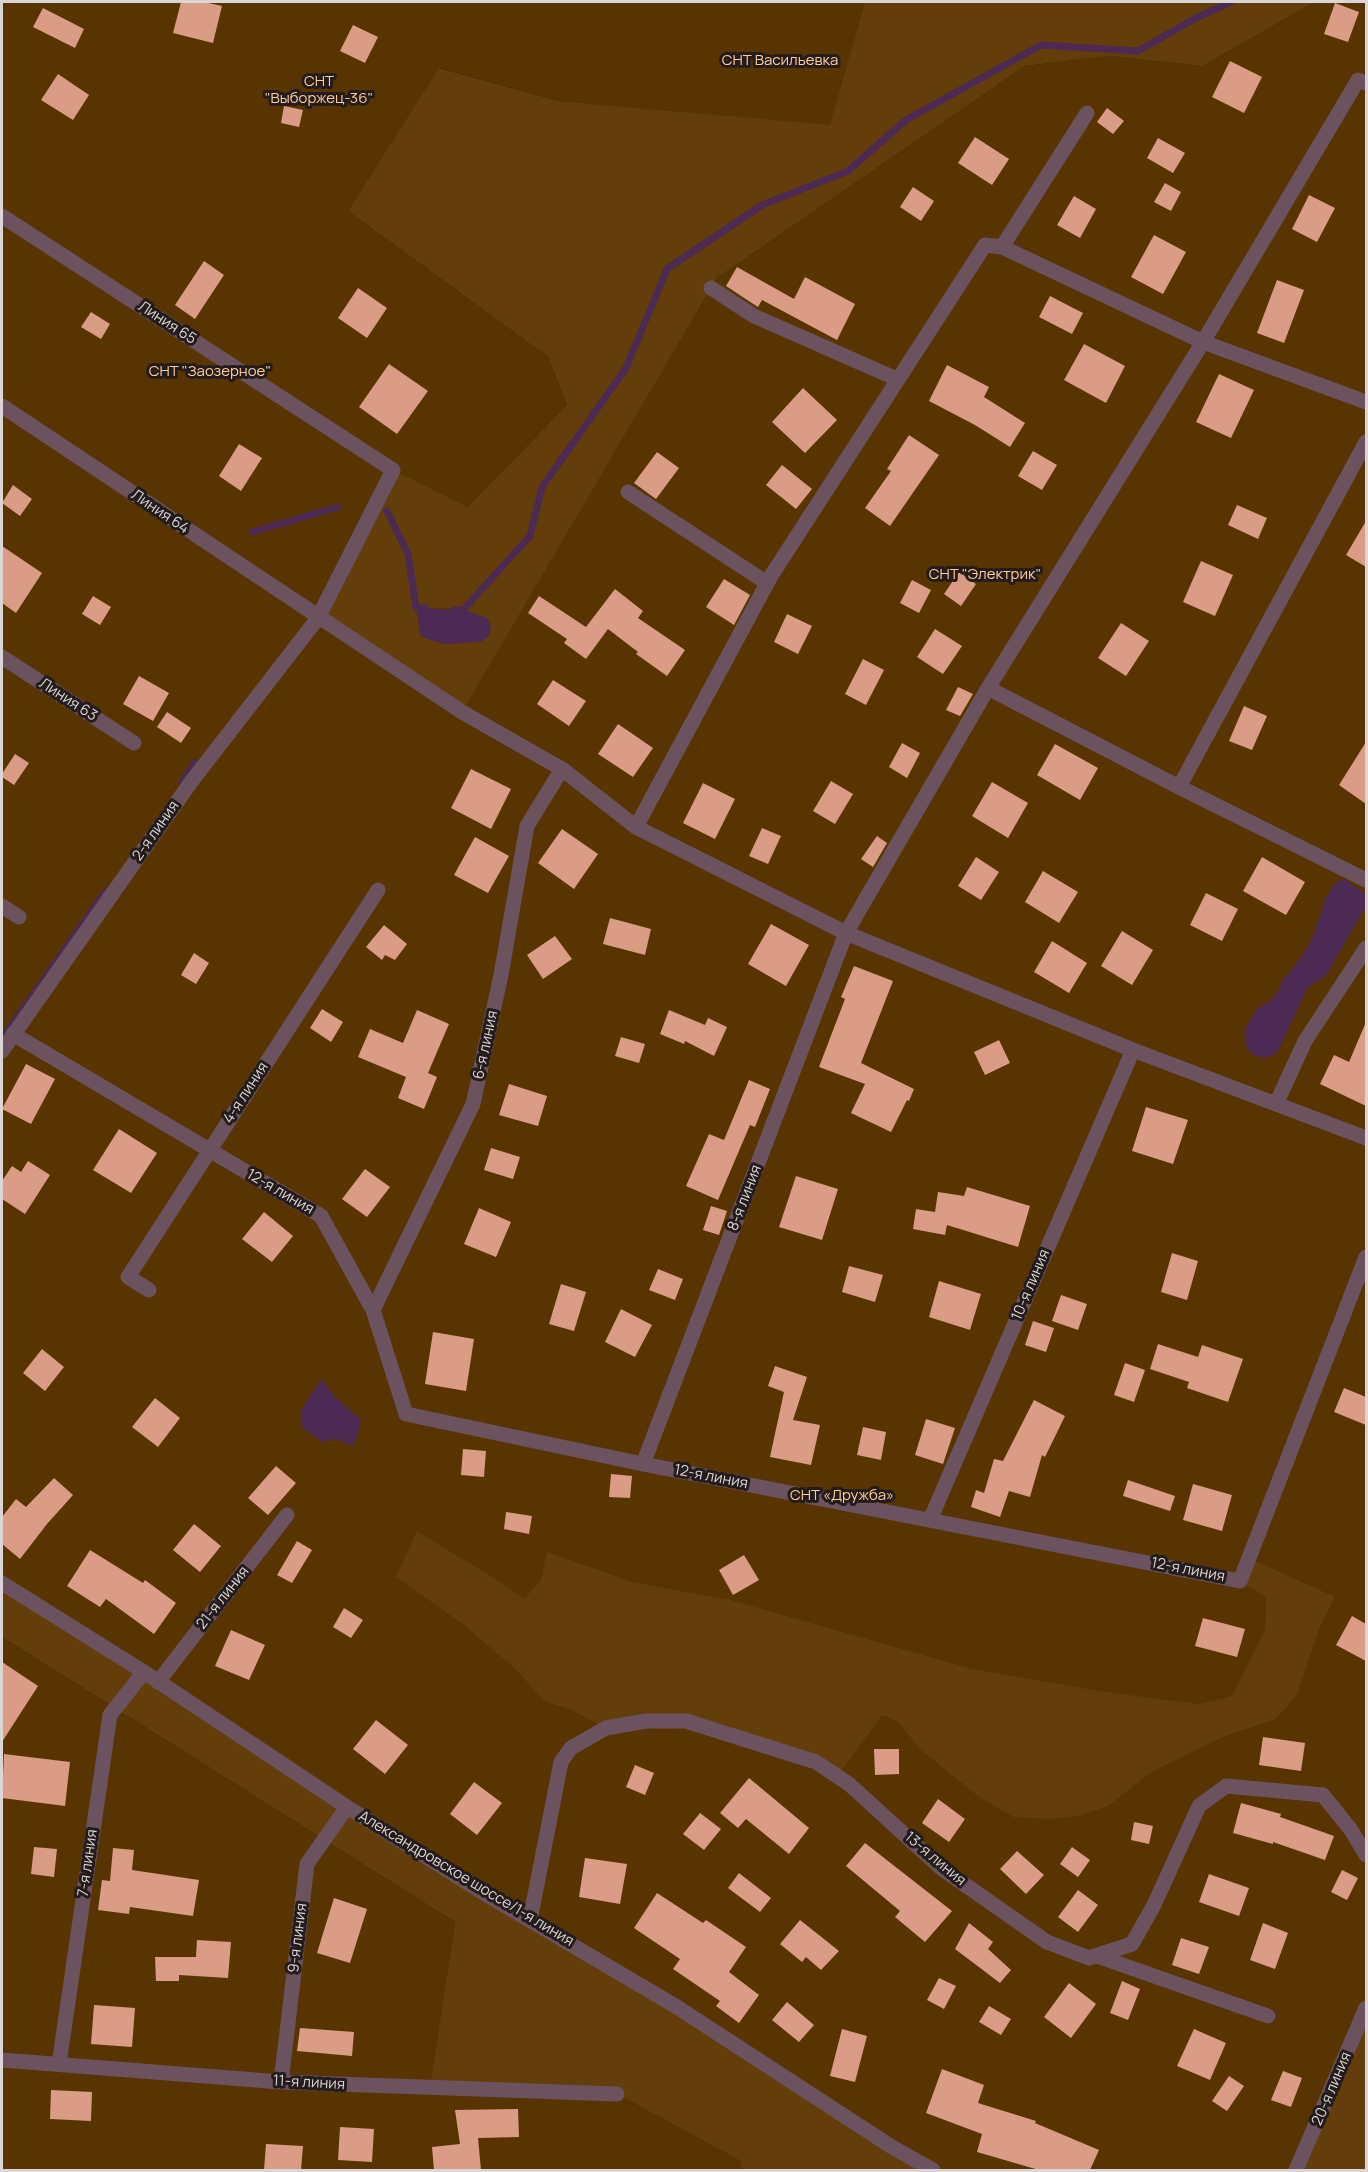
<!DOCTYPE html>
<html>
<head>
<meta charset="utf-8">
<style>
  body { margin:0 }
  #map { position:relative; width:1368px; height:2172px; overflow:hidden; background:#241c1c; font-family:Manrope,sans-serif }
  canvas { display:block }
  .frame { position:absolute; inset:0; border:3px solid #dbd5d5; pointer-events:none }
</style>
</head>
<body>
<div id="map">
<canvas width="1368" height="2172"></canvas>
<div class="frame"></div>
</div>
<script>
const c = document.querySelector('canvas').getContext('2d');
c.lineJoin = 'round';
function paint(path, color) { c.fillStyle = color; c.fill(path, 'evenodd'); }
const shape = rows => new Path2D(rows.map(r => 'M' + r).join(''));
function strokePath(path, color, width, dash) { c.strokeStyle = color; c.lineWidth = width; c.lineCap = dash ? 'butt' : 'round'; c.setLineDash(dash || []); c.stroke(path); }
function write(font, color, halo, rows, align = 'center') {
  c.font = font + ' Manrope,sans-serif'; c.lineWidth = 6; c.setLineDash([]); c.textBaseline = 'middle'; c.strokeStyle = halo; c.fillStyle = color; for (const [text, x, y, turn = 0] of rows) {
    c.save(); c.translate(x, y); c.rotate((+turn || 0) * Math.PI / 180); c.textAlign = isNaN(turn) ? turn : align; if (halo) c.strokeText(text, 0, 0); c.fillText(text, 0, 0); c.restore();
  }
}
paint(shape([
  [2,2,865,2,831,126,559,101,440,68,348,211,548,357,567,405,467,507,462,711,717,278,1025,66,1108,56,1203,66,1315,2,1366,2,1366,2010,1296,2170,938,2170,2,1581],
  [2,1637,455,1922,431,2089,617,2094,742,2161,741,2170,2,2170]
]), '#583400');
paint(shape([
  [865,2,1315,2,1203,66,1108,56,1025,66,717,278,462,712,318,618,393,470,467,507,567,405,548,357,348,211,439,68,559,101,830,125],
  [416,608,440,608,463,610,421,637],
  [417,1531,503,1584,524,1599,541,1580,547,1552,632,1582,730,1600,972,1669,1105,1692,1199,1704,1232,1696,1265,1630,1266,1597,1240,1581,1249,1558,1335,1597,1320,1626,1296,1696,1276,1719,1225,1736,1153,1771,1108,1806,1078,1816,1051,1819,1013,1817,978,1796,921,1750,897,1721,882,1715,837,1776,686,1722,606,1728,569,1709,546,1702,512,1666,463,1624,396,1577],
  [2,1581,938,2170,741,2170,741,2161,617,2094,430,2089,455,1922,2,1637],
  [1366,2010,1366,2170,1296,2170]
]), '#643e0a');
paint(shape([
  [416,608,463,610,488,618,491,628,489,636,481,642,444,644,421,637],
  [1344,879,1366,894,1366,906,1327,974,1307,989,1277,1053,1265,1058,1255,1056,1247,1049,1245,1041,1246,1027,1257,1008,1269,1002,1277,993,1281,983,1304,953,1313,936,1326,897,1336,882],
  [321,1379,336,1398,361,1420,356,1441,353,1446,335,1439,322,1442,301,1426,302,1409]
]), '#4c2a54');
strokePath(shape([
  [387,511,408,554,416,608,425,608],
  [252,532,338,507],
  [454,610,463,610,530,536,542,487,626,368,667,269,762,205,848,171,906,120,1041,45,1138,51,1196,18,1231,2],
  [182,782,196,762],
  [2,1039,105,892]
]), '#4c2a54', 7);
paint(shape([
  [181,2,204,2,222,6,213,43,173,33],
  [1335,3,1359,12,1348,42,1324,34],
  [43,8,84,29,75,48,33,27],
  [353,25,378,37,365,63,340,51],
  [1230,61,1262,77,1244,113,1212,97],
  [58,74,89,95,73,120,41,100],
  [284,106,303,110,299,127,281,123],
  [1107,108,1124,121,1113,134,1097,122],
  [975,137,1009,159,992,185,958,163],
  [1158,138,1185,153,1173,173,1147,158],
  [1165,183,1181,192,1171,211,1154,202],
  [913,187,934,201,921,221,900,207],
  [1309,195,1335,208,1317,242,1292,229],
  [1074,196,1096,209,1080,238,1057,225],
  [1154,235,1186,252,1163,294,1131,277],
  [204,261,224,275,195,319,175,305],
  [737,267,794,299,805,277,855,304,837,340,762,300,758,307,726,286],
  [1277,280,1304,290,1284,343,1257,333],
  [358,288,387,308,367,338,338,318],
  [1050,296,1083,313,1072,334,1039,317],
  [91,312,110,324,101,339,81,327],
  [1084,344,1125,366,1106,403,1064,380],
  [389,364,428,391,397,434,359,407],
  [947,365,989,387,984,397,1025,423,1010,447,975,425,929,401],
  [1219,374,1254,390,1231,438,1196,422],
  [803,388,837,420,805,453,772,422],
  [909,435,939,455,890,526,865,508,891,471,887,469],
  [239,444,262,458,241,491,219,476],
  [1033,451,1057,465,1042,490,1018,476],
  [657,452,679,468,656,499,634,483],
  [782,465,812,489,796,509,766,485],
  [13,485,32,499,20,516,2,503],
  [1237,505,1267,518,1258,539,1228,525],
  [1366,521,1366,567,1346,555],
  [2,546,42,573,16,613,2,603],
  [1201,561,1233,575,1215,616,1183,602],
  [959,572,976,584,961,606,944,594],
  [724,579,750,595,734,625,706,607],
  [912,580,931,590,919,613,900,603],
  [615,589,643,611,638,618,685,650,667,676,636,654,638,652,608,629,586,659,564,643,567,639,528,613,539,596,586,627],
  [93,596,111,607,100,625,82,614],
  [787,614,812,626,798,654,774,642],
  [1121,623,1149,641,1126,676,1098,658],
  [935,629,962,646,943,674,917,657],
  [863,659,884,670,866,705,845,694],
  [139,676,169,693,153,721,123,704],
  [553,680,586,701,569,726,537,704],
  [958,687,973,694,960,716,946,710],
  [1244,706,1267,716,1252,750,1229,741],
  [167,712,191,728,181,743,157,727],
  [618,724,653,748,633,777,598,754],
  [1366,742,1366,804,1339,785],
  [902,743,920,753,907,778,889,767],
  [1055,744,1098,768,1080,800,1037,775],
  [15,754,29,763,14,785,2,777,2,774],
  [471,769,511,789,491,829,451,808],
  [831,781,853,794,835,824,813,811],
  [992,782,1028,803,1008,838,972,816],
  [703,783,735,799,715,839,683,823],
  [762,828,781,836,768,864,749,856],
  [562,829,598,854,574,889,538,863],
  [877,836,887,843,873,867,861,859],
  [475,837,509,856,488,893,454,875],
  [976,857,999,872,981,900,958,886],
  [1262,857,1305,882,1286,915,1243,891],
  [1043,871,1078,892,1059,923,1025,902],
  [1206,893,1238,909,1222,941,1190,925],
  [610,918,651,929,645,955,603,944],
  [771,924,809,945,786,986,748,964],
  [384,925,407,944,395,960,385,955,382,960,366,947],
  [1122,931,1153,950,1132,985,1101,966],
  [555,936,572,959,543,979,527,955],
  [1052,941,1087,963,1069,993,1034,972],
  [194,953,209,963,196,984,181,975],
  [854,966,893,981,861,1063,914,1089,909,1101,907,1100,891,1132,851,1113,865,1084,819,1067,845,999,841,997],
  [322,1009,343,1022,331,1042,310,1028],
  [417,1010,449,1024,428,1073,437,1077,424,1109,398,1098,406,1077,358,1057,370,1029,403,1043],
  [669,1010,705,1025,708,1018,727,1027,714,1056,685,1041,684,1044,660,1034],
  [1366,1022,1366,1106,1320,1084,1334,1055,1349,1062],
  [621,1037,645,1044,639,1063,615,1056],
  [999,1040,1010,1063,985,1075,974,1052],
  [26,1064,55,1079,31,1124,2,1109],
  [749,1080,770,1089,755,1127,750,1125,718,1200,686,1186,709,1134,724,1140],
  [509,1084,547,1096,538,1126,499,1115],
  [1146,1107,1188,1120,1173,1164,1132,1151],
  [119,1129,157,1153,131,1193,93,1170],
  [491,1148,520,1157,513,1179,484,1170],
  [28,1161,50,1175,25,1214,2,1199,2,1181,12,1166,21,1172],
  [365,1169,390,1187,367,1217,342,1199],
  [796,1176,838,1189,822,1240,779,1227],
  [967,1187,1030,1206,1018,1247,947,1225,945,1235,913,1229,916,1209,935,1212,938,1192,964,1196],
  [711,1206,727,1211,719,1235,703,1230],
  [479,1208,511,1222,496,1257,464,1244],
  [264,1212,293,1236,272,1262,242,1239],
  [1172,1253,1198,1261,1187,1300,1161,1292],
  [849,1266,883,1275,875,1302,842,1292],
  [658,1269,683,1279,675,1300,649,1290],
  [939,1281,981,1294,970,1330,929,1317],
  [561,1284,586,1292,574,1331,549,1324],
  [1061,1295,1087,1304,1078,1330,1052,1321],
  [621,1309,652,1325,635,1357,605,1342],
  [1033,1321,1054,1328,1046,1352,1025,1345],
  [433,1332,474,1339,466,1391,425,1384],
  [1158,1344,1198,1357,1202,1345,1243,1359,1228,1402,1187,1388,1189,1382,1150,1369],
  [42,1349,64,1367,45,1391,23,1373],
  [1125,1363,1145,1370,1134,1402,1114,1395],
  [775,1366,807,1377,793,1420,820,1425,811,1465,770,1457,784,1392,768,1386],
  [1344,1388,1366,1397,1366,1425,1334,1412],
  [155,1398,180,1418,158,1447,132,1427],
  [1034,1400,1065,1416,1045,1457,1042,1455,1030,1497,1009,1491,1000,1517,971,1507,976,1490,984,1493,994,1459,1003,1461],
  [926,1419,955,1428,943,1464,915,1455],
  [863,1427,886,1432,881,1460,857,1455],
  [463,1449,486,1451,484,1477,461,1475],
  [276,1466,296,1483,268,1515,248,1498],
  [611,1474,632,1476,630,1498,609,1497],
  [54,1478,73,1495,47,1524,20,1559,2,1544,2,1517,16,1499,26,1507],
  [1128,1480,1175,1496,1170,1511,1123,1496],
  [1193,1484,1232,1495,1222,1531,1183,1520],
  [506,1512,532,1516,529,1534,504,1529],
  [194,1524,221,1546,200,1572,173,1550],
  [297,1541,312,1550,292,1583,277,1575],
  [90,1550,143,1583,145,1580,176,1603,154,1634,106,1599,100,1607,67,1586],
  [744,1555,759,1580,733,1595,719,1570],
  [344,1608,363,1620,351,1638,333,1627],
  [1352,1616,1366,1624,1366,1661,1336,1645],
  [1203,1618,1245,1629,1237,1657,1195,1646],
  [231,1630,265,1645,249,1680,215,1666],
  [2,1662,38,1686,2,1742],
  [376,1720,408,1745,385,1774,353,1749],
  [1263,1737,1305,1743,1301,1771,1259,1765],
  [874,1749,899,1749,899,1774,875,1775],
  [4,1754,70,1762,65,1806,2,1798],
  [635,1765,654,1773,645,1795,626,1787],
  [749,1778,809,1828,789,1854,746,1819,738,1828,720,1813],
  [474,1782,502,1803,477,1835,450,1814],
  [938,1799,965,1819,949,1842,922,1823],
  [1241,1803,1281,1814,1280,1817,1334,1836,1325,1860,1273,1842,1273,1844,1233,1833],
  [700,1813,721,1829,704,1850,683,1834],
  [1134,1822,1153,1826,1149,1844,1131,1840],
  [865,1843,952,1911,925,1942,895,1917,900,1911,846,1866],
  [34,1847,57,1849,54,1877,31,1874],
  [1072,1847,1090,1860,1078,1877,1060,1864],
  [113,1848,134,1850,132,1870,199,1880,193,1916,130,1907,129,1914,98,1910,102,1880,110,1881],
  [1017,1851,1044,1875,1026,1894,1000,1869],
  [585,1858,627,1864,620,1904,579,1897],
  [1342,1870,1358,1878,1347,1900,1331,1892],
  [739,1873,771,1898,760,1912,728,1888],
  [1209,1874,1249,1888,1239,1916,1199,1902],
  [1078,1890,1098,1905,1078,1932,1058,1917],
  [657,1893,703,1923,706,1920,746,1947,729,1972,759,1995,739,2023,716,2006,720,2001,673,1969,680,1959,634,1928],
  [334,1898,367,1909,350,1963,317,1953],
  [800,1920,839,1951,821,1970,806,1957,802,1962,780,1944],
  [969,1923,993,1942,988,1949,1011,1970,1000,1983,955,1949],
  [1263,1923,1288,1933,1275,1969,1250,1960],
  [1181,1938,1209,1947,1199,1974,1172,1965],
  [197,1940,231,1942,228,1978,179,1975,179,1981,156,1981,155,1957,196,1957],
  [939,1978,956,1986,944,2009,927,2000],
  [1122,1981,1140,1989,1128,2020,1110,2013],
  [1069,1983,1096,2004,1071,2038,1044,2017],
  [787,2002,814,2025,799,2042,772,2020],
  [94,2005,135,2008,132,2047,91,2044],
  [989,2006,1011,2019,1001,2035,979,2022],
  [300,2028,354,2032,352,2056,297,2051],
  [842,2029,867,2036,855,2082,830,2076],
  [1194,2029,1226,2043,1210,2080,1177,2066],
  [942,2069,984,2085,978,2103,1036,2121,1035,2123,1099,2150,1090,2170,1039,2170,977,2152,982,2134,926,2113],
  [1283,2071,1302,2078,1291,2107,1271,2100],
  [1229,2076,1244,2086,1227,2111,1212,2101],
  [51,2090,92,2092,91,2121,50,2119],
  [518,2109,519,2137,478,2138,481,2170,434,2170,432,2147,460,2144,455,2110],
  [340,2127,374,2129,372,2162,338,2160],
  [266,2144,303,2146,301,2170,264,2170]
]), '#da9c85');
strokePath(shape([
  [2,216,393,470,318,618,191,782,2,1051],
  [1002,247,1087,113],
  [711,288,754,316,897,379],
  [2,406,462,712,562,769,636,827,846,933,1133,1050,1366,1138],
  [628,492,767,583],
  [2,657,134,743],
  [988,688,1179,787,1366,880],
  [1179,787,1366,442],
  [636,827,771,576,985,245,1002,247,1203,342,1366,402],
  [2,906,19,917],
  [13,1034,321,1216,373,1310,406,1414,643,1464,1240,1581,1366,1257],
  [1276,1104,1305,1041,1366,948],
  [149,1290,128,1277,378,890],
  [373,1310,473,1104,501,975,527,826,562,769],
  [643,1464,846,933,988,688,1203,342,1358,80,1366,83],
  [930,1520,1133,1050],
  [2,1583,144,1672,347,1807,482,1892,677,2007,892,2147,933,2170],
  [158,1682,287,1515],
  [530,1920,561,1762,571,1748,606,1728,646,1721,686,1721,816,1762,849,1784,941,1868,1047,1942,1089,1958,1132,1944,1154,1905,1199,1806,1226,1786,1323,1795,1351,1830,1366,1855],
  [1097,1956,1268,2016],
  [2,2060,281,2082,617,2094],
  [59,2064,110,1715,144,1672],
  [281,2082,307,1864,347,1807],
  [1296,2170,1366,2008]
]), '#6a525e', 15);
write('15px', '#fecc96', '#241c1c', [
  ["СНТ Васильевка",780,61],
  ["СНТ",319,82],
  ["\"Выборжец-36\"",319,99],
  ["СНТ \"Заозерное\"",210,372],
  ["СНТ \"Электрик\"",985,575],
  ["СНТ «Дружба»",842,1496]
]);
write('15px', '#dbd5d5', '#241c1c', [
  ["Линия 65",167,323,33],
  ["Линия 64",160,512,34],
  ["Линия 63",68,700,33],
  ["2-я линия",156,831,-55],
  ["6-я линия",486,1045,-78],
  ["4-я линия",246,1093,-57],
  ["12-я линия",280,1192,30],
  ["8-я линия",745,1198,-69],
  ["10-я линия",1031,1285,-67],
  ["12-я линия",711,1477,11],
  ["12-я линия",1188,1570,11],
  ["21-я линия",223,1598,-52],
  ["13-я линия",935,1859,40],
  ["7-я линия",88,1863,-82],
  ["Александровское шоссе/1-я линия",466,1879,31],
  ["9-я линия",298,1938,-83],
  ["11-я линия",309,2083,3],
  ["20-я линия",1332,2089,-67]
]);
</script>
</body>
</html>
